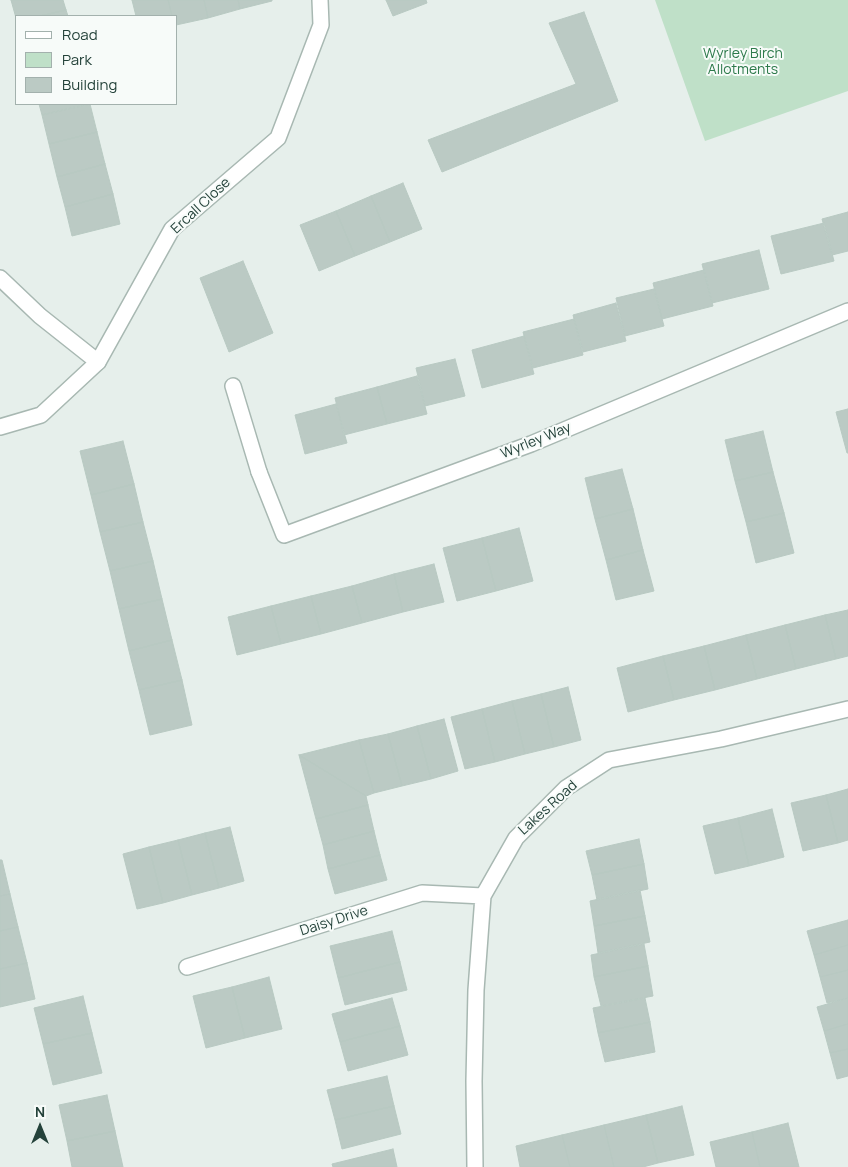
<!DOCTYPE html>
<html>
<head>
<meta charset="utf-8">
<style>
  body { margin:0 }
  #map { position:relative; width:848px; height:1167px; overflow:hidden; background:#e6efeb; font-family:Manrope,sans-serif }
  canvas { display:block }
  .legend { position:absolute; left:15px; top:15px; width:162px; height:90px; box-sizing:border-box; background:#f7fbf9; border:1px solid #a3b1ad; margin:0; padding:6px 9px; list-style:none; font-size:15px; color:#24423a }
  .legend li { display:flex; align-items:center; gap:10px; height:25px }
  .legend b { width:25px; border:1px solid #a3b1ad }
  .north { position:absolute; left:15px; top:1102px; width:50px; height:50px; -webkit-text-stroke:4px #f7fbf9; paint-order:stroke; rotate:0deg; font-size:14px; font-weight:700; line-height:20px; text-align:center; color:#24423a }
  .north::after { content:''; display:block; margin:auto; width:18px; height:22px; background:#24423a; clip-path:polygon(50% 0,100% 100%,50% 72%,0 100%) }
</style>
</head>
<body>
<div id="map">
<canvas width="848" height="1167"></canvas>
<ul class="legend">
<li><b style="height:6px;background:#fff"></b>Road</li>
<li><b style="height:14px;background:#bfe0c8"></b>Park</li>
<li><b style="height:14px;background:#bbcac4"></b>Building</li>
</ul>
<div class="north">N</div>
</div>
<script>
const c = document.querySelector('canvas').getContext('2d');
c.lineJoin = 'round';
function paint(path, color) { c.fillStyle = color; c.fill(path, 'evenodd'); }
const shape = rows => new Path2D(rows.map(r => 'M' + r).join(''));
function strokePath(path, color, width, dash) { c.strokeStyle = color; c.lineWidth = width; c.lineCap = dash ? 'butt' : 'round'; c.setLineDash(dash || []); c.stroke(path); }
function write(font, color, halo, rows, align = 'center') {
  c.font = font + ' Manrope,sans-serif'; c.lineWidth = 4; c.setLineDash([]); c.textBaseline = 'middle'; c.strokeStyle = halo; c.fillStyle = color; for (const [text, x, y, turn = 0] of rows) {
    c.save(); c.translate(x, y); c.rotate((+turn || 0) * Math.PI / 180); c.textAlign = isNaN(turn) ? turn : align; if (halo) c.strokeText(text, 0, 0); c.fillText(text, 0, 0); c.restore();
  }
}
paint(shape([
  [655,0,848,0,848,91,705,141]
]), '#bfe0c8');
const building = shape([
  [11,0,63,0,66,10,40,16,16,18,11,0],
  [132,0,168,0,172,16,136,16,132,0],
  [168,0,204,0,208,18,176,25,176,16,172,16,168,0],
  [204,0,238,0,240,9,208,18,204,0],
  [238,0,272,0,272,1,240,9,238,0],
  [386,0,426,0,427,3,393,16,386,0],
  [66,10,68,16,40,16,66,10],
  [584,12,618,101,442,172,428,140,576,84,549,23,584,12],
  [39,104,88,104,42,115,39,104],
  [90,104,97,132,49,144,42,115,90,104],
  [97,132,105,164,57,177,49,144,97,132],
  [105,164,113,194,65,207,57,177,105,164],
  [403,183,422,229,390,242,371,196,403,183],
  [113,194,120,224,72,236,65,207,113,194],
  [371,196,390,242,355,256,336,211,371,196],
  [336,211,355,256,319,271,300,225,336,211],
  [848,212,848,251,832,255,822,219,848,212],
  [824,223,834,261,781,274,771,236,824,223],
  [759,250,769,289,712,303,702,264,759,250],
  [243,261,273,333,229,352,200,278,243,261],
  [704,270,713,306,662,319,653,283,704,270],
  [654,289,664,326,625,336,616,298,654,289],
  [616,303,626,341,583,352,573,315,616,303],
  [574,319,583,355,533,368,523,332,574,319],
  [524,336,534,374,482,388,472,350,524,336],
  [455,359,465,396,425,406,416,368,455,359],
  [417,376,427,414,387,424,377,387,417,376],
  [377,387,387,424,344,435,335,398,377,387],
  [336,404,347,443,305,454,295,415,336,404],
  [848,409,848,453,847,453,836,412,848,409],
  [763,431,773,472,735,481,725,440,763,431],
  [123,441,134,484,91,495,80,451,123,441],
  [622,469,633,509,595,519,585,478,622,469],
  [773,472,784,513,746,522,735,481,773,472],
  [134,484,143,522,100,532,91,495,134,484],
  [633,509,643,550,606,560,595,519,633,509],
  [784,513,794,553,756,563,746,522,784,513],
  [143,522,153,561,110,571,100,532,143,522],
  [519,528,533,581,496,591,482,538,519,528],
  [482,538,496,591,457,601,443,548,482,538],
  [643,550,654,591,616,600,606,560,643,550],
  [153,561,162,599,119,609,110,571,153,561],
  [434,564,444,602,403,612,394,574,434,564],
  [394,574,403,612,362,623,352,586,394,574],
  [352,586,362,623,321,634,311,596,352,586],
  [311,596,321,634,281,644,271,606,311,596],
  [162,599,172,640,129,651,119,609,162,599],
  [271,606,281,644,237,655,228,617,271,606],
  [848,610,848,656,836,659,825,615,848,610],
  [825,615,836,659,796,669,785,625,825,615],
  [785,625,796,669,757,679,746,635,785,625],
  [746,635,757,679,715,690,704,646,746,635],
  [172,640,182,680,139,690,129,651,172,640],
  [704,646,715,690,674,700,663,656,704,646],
  [663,656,674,700,628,712,617,668,663,656],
  [182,680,192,725,150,735,139,690,182,680],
  [568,687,581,740,554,747,541,694,568,687],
  [541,694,554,747,525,754,512,701,541,694],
  [512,701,525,754,495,762,482,709,512,701],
  [482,709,495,762,465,769,451,717,482,709],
  [444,719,458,771,431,779,417,726,444,719],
  [417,726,431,779,402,786,388,734,417,726],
  [388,734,402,786,374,793,359,740,388,734],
  [359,740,374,793,366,796,299,755,359,740],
  [299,755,366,796,368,805,316,819,299,755],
  [848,789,848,840,838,843,826,795,848,789],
  [826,795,838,843,803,851,791,803,826,795],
  [368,805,374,831,323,845,316,819,368,805],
  [772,809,784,857,749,866,738,818,772,809],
  [738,818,749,866,715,874,703,826,738,818],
  [230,827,244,881,219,888,205,833,230,827],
  [374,831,380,855,328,869,323,845,374,831],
  [205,833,219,888,192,895,178,840,205,833],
  [639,839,644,864,592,875,586,851,639,839],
  [178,840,192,895,163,903,149,847,178,840],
  [149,847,163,903,137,909,123,854,149,847],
  [380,855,387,880,335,894,328,869,380,855],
  [0,860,2,860,10,894,0,896,0,860],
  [644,864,648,889,597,900,592,875,644,864],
  [640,890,645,916,594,926,590,901,640,890],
  [10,894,18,927,0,931,0,896,10,894],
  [645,916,650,942,598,953,594,926,645,916],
  [848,920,848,945,814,955,807,931,848,920],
  [18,927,27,963,0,969,0,931,18,927],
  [392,931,400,962,338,978,330,946,392,931],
  [644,944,648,966,594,977,591,955,644,944],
  [848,945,848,970,820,977,814,955,848,945],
  [400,962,407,990,345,1005,338,978,400,962],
  [27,963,35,999,0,1007,0,969,27,963],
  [648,966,653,996,601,1006,594,977,648,966],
  [848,970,848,998,827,1003,820,977,848,970],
  [269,977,282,1029,245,1038,232,987,269,977],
  [232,987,245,1038,206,1048,193,996,232,987],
  [83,996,92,1033,43,1044,34,1008,83,996],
  [392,998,400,1026,340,1042,332,1014,392,998],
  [645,998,650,1022,598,1033,593,1008,645,998],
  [848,998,848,1024,824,1031,817,1007,848,998],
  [650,1022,655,1052,605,1062,598,1033,650,1022],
  [848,1024,848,1049,830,1053,824,1031,848,1024],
  [400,1026,408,1055,348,1071,340,1042,400,1026],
  [92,1033,102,1073,53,1085,43,1044,92,1033],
  [848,1049,848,1076,837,1079,830,1053,848,1049],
  [387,1076,394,1106,335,1120,327,1090,387,1076],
  [107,1095,115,1131,67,1141,59,1105,107,1095],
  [394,1106,401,1134,342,1149,335,1120,394,1106],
  [682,1106,694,1155,658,1163,646,1115,682,1106],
  [646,1115,658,1163,643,1167,614,1167,604,1125,646,1115],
  [788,1123,799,1167,760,1167,752,1132,788,1123],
  [604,1125,614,1167,570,1167,562,1135,604,1125],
  [115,1131,123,1167,72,1167,67,1141,115,1131],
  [752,1132,760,1167,716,1167,710,1142,752,1132],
  [562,1135,570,1167,520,1167,516,1146,562,1135],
  [393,1149,397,1167,333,1167,332,1164,393,1149]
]);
paint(building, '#bbcac4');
strokePath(building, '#b8c9c2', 1);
const service = shape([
  [0,278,40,316,98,362],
  [233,386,259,472]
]);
const minor = shape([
  [0,427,41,415,98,362,172,229,278,138,321,25,320,0],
  [259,472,284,535,531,444,848,311],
  [187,967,422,893,483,896],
  [475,1167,474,1081,476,990,483,896,516,838,566,788,609,760,721,739,848,709]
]);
strokePath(service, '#a8b8b2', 18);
strokePath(minor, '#a8b8b2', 18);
strokePath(service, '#fff', 15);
strokePath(minor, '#fff', 15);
write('14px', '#2d7a4b', '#f7fbf9', [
  ["Wyrley Birch",743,54],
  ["Allotments",743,70]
]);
write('14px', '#24423a', '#f7fbf9', [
  ["Ercall Close",201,206,-43],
  ["Wyrley Way",536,441,-22],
  ["Lakes Road",548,808,-42],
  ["Daisy Drive",334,921,-18]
]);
</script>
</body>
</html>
